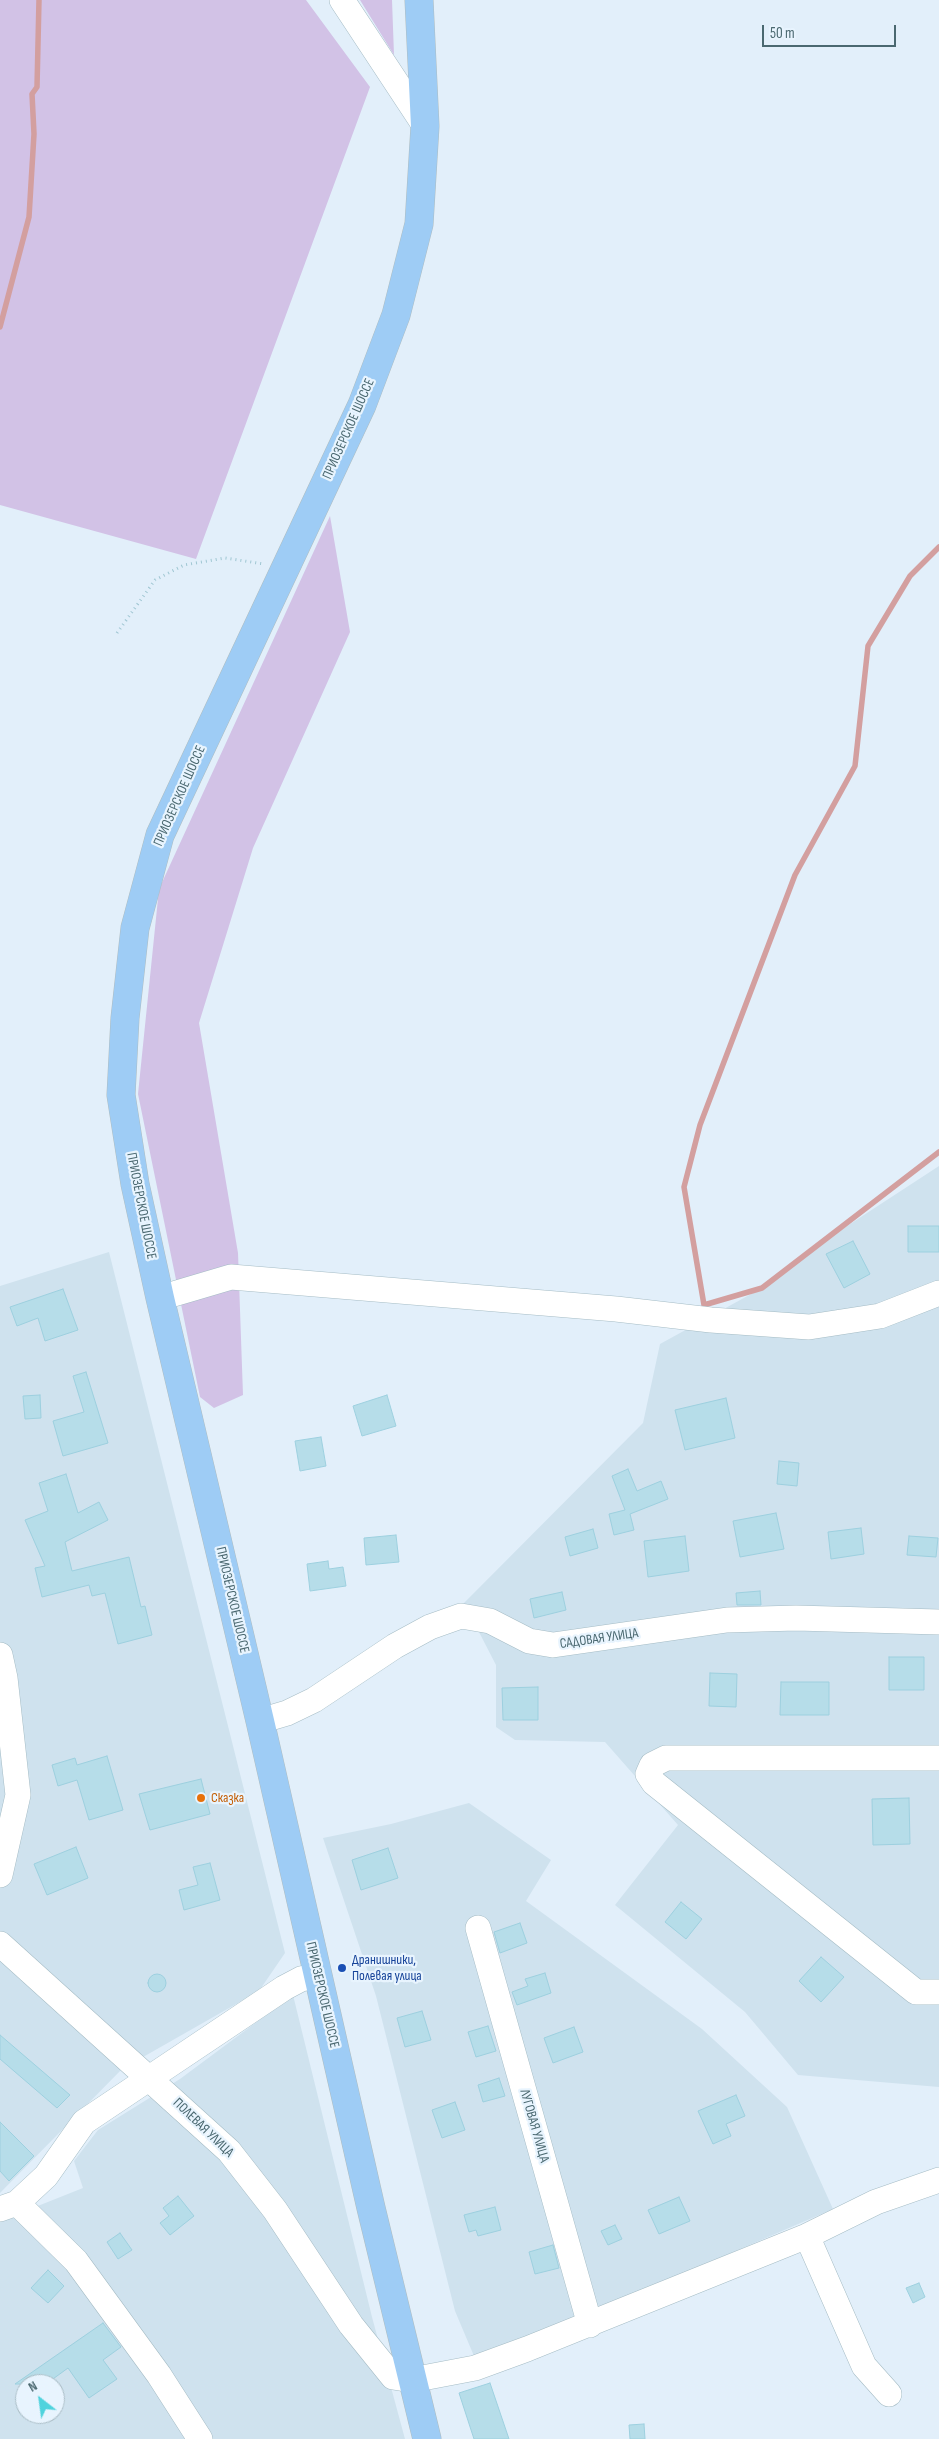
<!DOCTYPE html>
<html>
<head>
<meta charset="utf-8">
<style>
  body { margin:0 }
  #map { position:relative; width:939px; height:2439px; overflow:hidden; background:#e2effa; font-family:"Sofia Sans Condensed",sans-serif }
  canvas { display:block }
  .north { position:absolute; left:15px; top:2374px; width:50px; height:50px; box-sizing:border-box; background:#e8f4fe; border:1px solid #a9bcc5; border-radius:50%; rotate:330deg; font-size:14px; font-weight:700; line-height:20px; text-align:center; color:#4a6870 }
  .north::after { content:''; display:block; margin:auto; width:18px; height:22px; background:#4fd3dd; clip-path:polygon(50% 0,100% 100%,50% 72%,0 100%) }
  .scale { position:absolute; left:762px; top:25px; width:134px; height:22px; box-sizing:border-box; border:2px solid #4a6870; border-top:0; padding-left:6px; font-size:15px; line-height:18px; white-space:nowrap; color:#4a6870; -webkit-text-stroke:4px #e8f4fe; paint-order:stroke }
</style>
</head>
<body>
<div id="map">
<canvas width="939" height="2439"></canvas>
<div class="north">N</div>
<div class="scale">50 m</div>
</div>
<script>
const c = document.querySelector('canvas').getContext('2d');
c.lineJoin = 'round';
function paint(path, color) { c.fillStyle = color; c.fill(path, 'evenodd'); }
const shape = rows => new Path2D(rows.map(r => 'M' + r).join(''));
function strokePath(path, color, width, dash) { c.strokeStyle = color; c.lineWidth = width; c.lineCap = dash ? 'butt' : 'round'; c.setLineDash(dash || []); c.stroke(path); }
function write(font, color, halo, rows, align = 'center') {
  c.font = font + ' "Sofia Sans Condensed",sans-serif'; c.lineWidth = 4.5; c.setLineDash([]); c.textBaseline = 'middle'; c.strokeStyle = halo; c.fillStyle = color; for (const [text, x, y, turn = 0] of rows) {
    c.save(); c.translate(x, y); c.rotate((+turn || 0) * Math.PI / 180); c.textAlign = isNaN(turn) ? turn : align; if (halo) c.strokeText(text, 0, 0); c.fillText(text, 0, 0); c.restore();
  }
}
paint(shape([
  [939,1166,939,2087,798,2075,745,2012,615,1905,678,1825,605,1742,515,1740,496,1727,496,1665,464,1603,643,1423,660,1344,762,1288,844,1228],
  [109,1252,285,1953,259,1991,122,2069,0,2193,0,1286],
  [469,1803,551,1860,526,1901,702,2029,787,2107,833,2209,578,2319,474,2356,455,2311,376,1996,323,1838,391,1824],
  [293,1995,372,2317,405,2439,0,2439,0,2221,83,2188,74,2161,98,2130,180,2079],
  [25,2384,55,2384,55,2414,25,2414]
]), '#cfe2ee');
paint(shape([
  [0,0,306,0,370,87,196,559,0,505],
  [360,0,392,0,394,55],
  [330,516,350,632,253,848,199,1023,238,1253,243,1395,214,1408,200,1397,138,1094,159,889]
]), '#d2c2e6');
strokePath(shape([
  [0,327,29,217,34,134,32,94,37,87,39,0],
  [939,547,910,576,868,646,855,766,795,875,700,1125,684,1187,704,1305,762,1288,939,1152]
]), '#d39f9f', 5.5);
const building = shape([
  [908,1226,939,1226,939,1252,908,1252,908,1226],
  [853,1241,870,1274,844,1288,826,1254,853,1241],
  [63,1289,78,1330,45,1341,38,1318,17,1326,10,1307,63,1289],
  [86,1372,108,1443,63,1456,53,1421,84,1412,73,1376,86,1372],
  [40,1395,41,1418,25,1419,23,1396,40,1395],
  [387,1395,396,1426,362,1436,353,1406,387,1395],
  [726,1398,735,1438,685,1450,675,1410,726,1398],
  [321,1437,326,1466,300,1471,295,1441,321,1437],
  [779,1461,799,1463,797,1486,777,1484,779,1461],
  [628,1469,637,1491,661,1481,668,1499,630,1514,634,1530,614,1535,609,1514,625,1510,612,1476,628,1469],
  [66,1474,78,1513,99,1502,108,1520,65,1542,72,1571,129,1557,141,1607,145,1606,152,1635,118,1644,105,1593,92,1596,89,1585,42,1597,35,1568,45,1566,25,1520,48,1511,39,1483,66,1474],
  [776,1513,784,1549,740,1557,733,1521,776,1513],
  [861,1528,864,1554,831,1559,828,1532,861,1528],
  [593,1529,598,1548,570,1556,565,1537,593,1529],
  [396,1535,399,1562,366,1565,364,1538,396,1535],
  [685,1536,689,1571,648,1577,644,1541,685,1536],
  [909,1536,938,1538,936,1557,907,1555,909,1536],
  [328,1561,329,1569,343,1567,346,1586,310,1591,307,1564,328,1561],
  [760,1591,761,1605,737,1605,736,1593,760,1591],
  [562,1592,566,1610,534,1618,530,1599,562,1592],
  [889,1657,924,1657,924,1690,889,1690,889,1657],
  [710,1673,737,1674,736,1707,709,1706,710,1673],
  [781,1682,829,1682,829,1715,780,1715,781,1682],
  [538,1687,538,1720,503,1720,502,1688,538,1687],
  [107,1756,123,1810,89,1820,77,1780,58,1786,52,1765,75,1758,77,1765,107,1756],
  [201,1779,210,1814,150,1830,139,1794,201,1779],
  [909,1798,910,1844,873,1845,872,1799,909,1798],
  [76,1847,88,1878,47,1895,34,1864,76,1847],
  [388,1848,398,1878,361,1890,352,1860,388,1848],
  [210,1863,220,1900,184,1910,179,1890,198,1885,193,1867,210,1863],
  [681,1902,702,1919,686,1939,665,1922,681,1902],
  [520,1923,527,1943,500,1953,494,1932,520,1923],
  [821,1957,844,1977,821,2002,799,1981,821,1957],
  [545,1973,551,1993,517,2005,512,1992,528,1986,525,1979,545,1973],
  '148 1983a9 9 0 1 1 18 0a9 9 0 1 1-18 0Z',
  [422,2011,431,2040,405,2047,397,2018,422,2011],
  [488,2026,496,2051,476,2057,468,2032,488,2026],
  [574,2027,583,2052,553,2063,544,2038,574,2027],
  [0,2035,70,2095,57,2108,0,2059,0,2035],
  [499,2078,505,2096,483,2102,478,2085,499,2078],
  [736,2095,745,2116,726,2124,731,2136,713,2144,698,2111,736,2095],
  [455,2102,465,2130,442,2138,432,2110,455,2102],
  [0,2122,34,2156,9,2181,0,2171,0,2122],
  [178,2196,194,2216,170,2235,160,2223,169,2216,163,2208,178,2196],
  [679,2197,690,2221,659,2234,648,2210,679,2197],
  [495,2207,501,2230,478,2236,476,2230,469,2232,464,2215,495,2207],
  [615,2225,622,2239,608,2245,601,2231,615,2225],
  [120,2233,132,2250,118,2259,107,2242,120,2233],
  [553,2245,559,2268,535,2274,529,2252,553,2245],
  [48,2270,64,2286,48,2303,31,2288,48,2270],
  [919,2283,925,2297,913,2303,906,2288,919,2283],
  [103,2323,121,2347,103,2360,117,2379,89,2398,68,2368,46,2384,15,2384,103,2323],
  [490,2383,509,2439,474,2439,459,2393,490,2383],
  [644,2424,645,2439,630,2439,629,2425,644,2424]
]);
paint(building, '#b6dde9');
strokePath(building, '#9dd0df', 1);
const minor = shape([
  [342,0,425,126],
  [160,1298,231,1277,616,1309,711,1320,809,1327,880,1316,939,1293],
  [0,1655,5,1678,18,1795,0,1875],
  [260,1721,287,1713,314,1700,395,1646,430,1627,461,1616,490,1621,529,1641,553,1645,727,1620,796,1618,939,1622],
  [939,1758,666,1758,652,1765,648,1774,654,1783,916,1992,939,1992],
  [478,1928,590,2325],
  [0,1944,229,2151,275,2210,351,2325,393,2377,412,2380,475,2368,527,2349,807,2236,876,2202,939,2180],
  [17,2203,76,2261,159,2375,200,2439],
  [0,2209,17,2203,46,2176,84,2122,284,1988,301,1979,318,1975],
  [807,2236,864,2366,889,2394]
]);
const major = shape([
  [419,0,425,126,419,224,396,315,362,405,160,835,135,928,125,1018,121,1095,135,1184,160,1298,260,1721,371,2208,427,2439]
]);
strokePath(minor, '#a5bcc5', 26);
strokePath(major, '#afbdc0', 29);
strokePath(shape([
  [117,633,155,580,184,565,225,558,264,564]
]), '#9fc6d2', 3, [1, 4]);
strokePath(minor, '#fff', 25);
strokePath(major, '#9eccf5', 28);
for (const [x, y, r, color] of [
  [201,1798,5,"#e8710a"],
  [342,1968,5,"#1a4fb4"]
]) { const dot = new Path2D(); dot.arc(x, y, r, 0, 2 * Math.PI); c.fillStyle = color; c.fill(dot); strokePath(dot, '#e8f4fe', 2); }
write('14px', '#4a6870', '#e8f4fe', [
  ["ПРИОЗЕРСКОЕ ШОССЕ",349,429,-66],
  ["ПРИОЗЕРСКОЕ ШОССЕ",180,796,-66],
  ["ПРИОЗЕРСКОЕ ШОССЕ",141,1206,79],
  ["ПРИОЗЕРСКОЕ ШОССЕ",232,1600,77],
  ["САДОВАЯ УЛИЦА",599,1639,-8],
  ["ПРИОЗЕРСКОЕ ШОССЕ",322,1995,77],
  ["ЛУГОВАЯ УЛИЦА",534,2126,74],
  ["ПОЛЕВАЯ УЛИЦА",203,2128,44]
]);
write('14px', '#c56008', '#e8f4fe', [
  ["Сказка",211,1798]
], 'left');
write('14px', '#164399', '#e8f4fe', [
  ["Дранишники,",352,1960],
  ["Полевая улица",352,1976]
], 'left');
</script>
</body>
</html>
